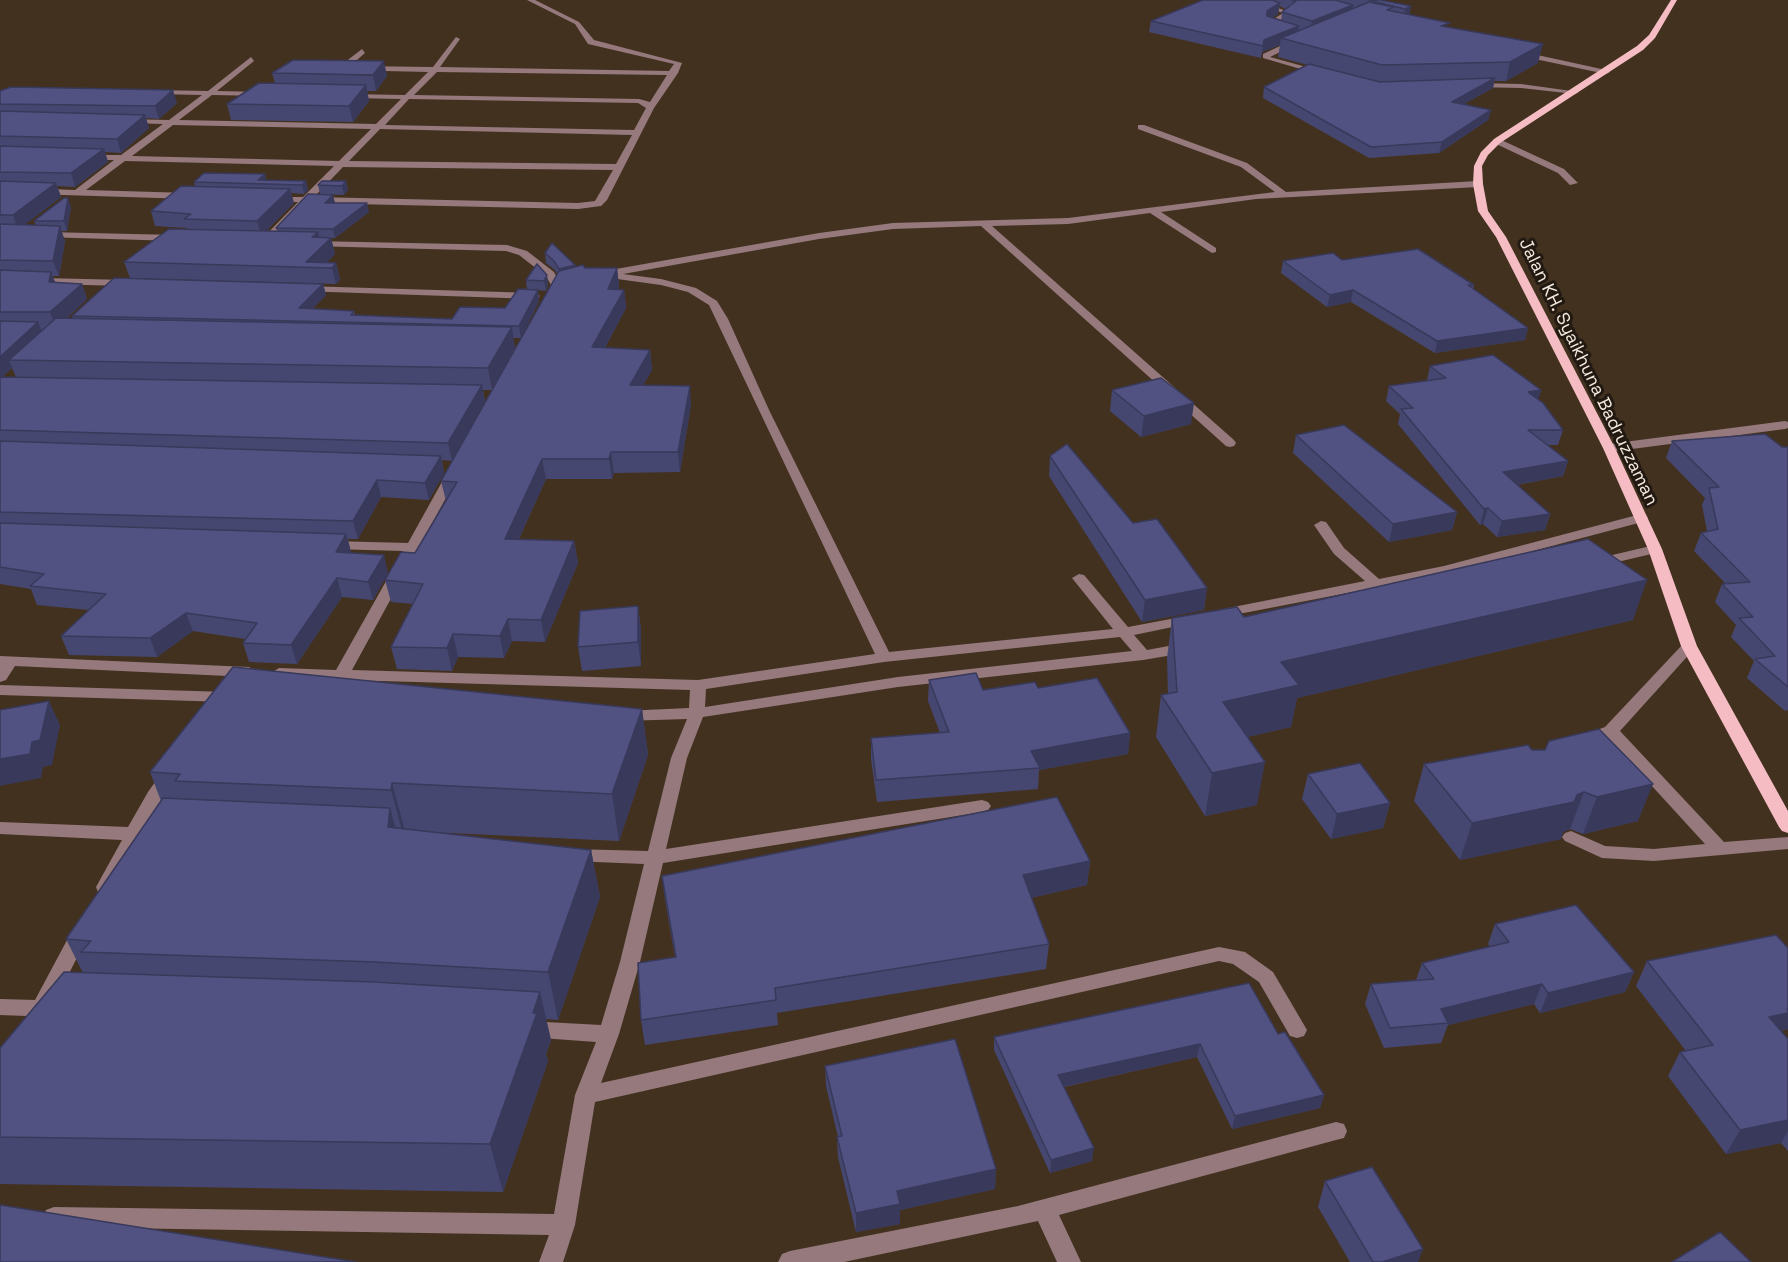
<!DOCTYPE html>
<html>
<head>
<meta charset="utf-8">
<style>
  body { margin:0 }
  canvas { display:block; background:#42311f }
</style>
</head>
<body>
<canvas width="1788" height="1262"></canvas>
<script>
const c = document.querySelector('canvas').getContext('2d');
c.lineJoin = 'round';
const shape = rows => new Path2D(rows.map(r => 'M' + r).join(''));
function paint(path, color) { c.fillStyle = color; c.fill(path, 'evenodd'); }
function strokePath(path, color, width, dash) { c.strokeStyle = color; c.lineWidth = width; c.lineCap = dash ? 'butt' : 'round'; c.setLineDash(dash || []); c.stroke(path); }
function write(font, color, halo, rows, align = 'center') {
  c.font = font + ' "Space Grotesk",sans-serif'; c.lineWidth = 6; c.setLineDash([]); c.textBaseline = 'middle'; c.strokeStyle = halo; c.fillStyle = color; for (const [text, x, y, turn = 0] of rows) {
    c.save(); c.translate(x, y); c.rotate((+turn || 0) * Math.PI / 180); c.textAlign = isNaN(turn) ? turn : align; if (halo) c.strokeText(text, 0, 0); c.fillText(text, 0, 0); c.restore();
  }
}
paint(shape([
  [527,0,535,0,579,22,594,40,682,63,678,73,654,108,607,200,601,206,578,209,308,203,263,246,260,245,260,241,298,202,274,202,269,199,271,197,303,197,334,166,125,161,86,190,190,193,195,196,190,199,0,193,0,187,75,190,114,160,89,160,86,159,86,155,121,155,163,124,126,123,123,123,123,119,169,120,202,95,154,94,150,92,151,90,208,91,251,57,254,61,217,91,262,92,266,94,265,96,212,95,179,120,376,124,401,99,349,98,346,98,346,94,405,95,428,72,343,70,340,70,340,66,362,49,365,53,350,66,433,67,456,37,460,39,440,67,669,71,674,64,588,44,575,24,527,0],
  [437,72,667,75,650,102,639,99,414,95,437,72],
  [409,99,638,103,646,108,634,130,385,125,409,99],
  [173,125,371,129,339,161,132,156,173,125],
  [380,129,632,135,616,164,349,161,380,129],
  [343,167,613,170,595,201,578,203,314,197,343,167],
  [1265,0,1274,0,1267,4,1292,13,1273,25,1281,28,1281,30,1269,28,1266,24,1283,13,1258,4,1265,0],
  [1293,40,1300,42,1270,57,1321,71,1321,75,1263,58,1263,54,1293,40],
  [1519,51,1606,70,1610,72,1606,74,1516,55,1519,51],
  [1475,83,1521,84,1579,92,1575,94,1521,88,1472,87,1471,85,1475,83],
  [1138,125,1144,125,1247,163,1286,192,1478,181,1483,184,1478,187,1256,199,1161,212,1216,248,1216,252,1212,253,1150,213,1068,224,992,226,1234,440,1236,443,1234,446,1230,447,1226,446,981,226,893,229,819,239,623,274,661,279,696,288,717,301,728,319,770,412,889,652,1113,629,1072,578,1079,574,1084,575,1128,627,1192,615,1199,619,1192,623,1134,635,1147,650,1185,643,1190,645,1193,648,1185,653,1143,660,898,687,703,717,687,758,666,849,982,800,988,802,991,806,988,810,982,812,663,863,640,962,619,1034,601,1083,1219,947,1245,952,1273,972,1307,1030,1304,1036,1297,1038,1290,1036,1259,982,1233,964,1219,961,595,1102,575,1225,563,1262,539,1262,549,1235,54,1227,46,1224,43,1217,46,1210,54,1207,554,1214,575,1095,596,1042,527,1037,520,1035,517,1029,520,1023,527,1021,601,1025,620,962,644,864,572,861,566,860,563,855,566,850,572,849,648,851,671,758,687,719,623,721,617,720,615,716,617,712,623,711,689,708,690,690,346,680,344,684,338,686,332,684,331,679,273,676,271,673,279,668,336,670,403,551,331,549,324,545,331,541,408,543,448,471,453,470,459,474,352,670,698,680,875,654,709,305,688,292,661,285,617,279,612,276,599,278,594,275,599,272,819,233,893,223,1068,218,1275,192,1241,167,1138,129,1138,125],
  [1120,637,1132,651,898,677,705,707,706,689,884,662,1120,637],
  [1497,138,1564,169,1578,183,1570,185,1558,173,1494,143,1493,141,1497,138],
  [45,232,177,235,182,238,177,241,42,237,40,235,45,232],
  [312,241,507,245,527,251,554,272,561,285,553,300,545,300,544,298,551,285,546,276,519,255,506,251,309,246,307,244,312,241],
  [0,277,127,280,132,283,127,286,0,283,0,277],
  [304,286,535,293,540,296,535,299,300,291,300,287,304,286],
  [1785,421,1788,422,1788,428,1785,429,1609,452,1603,448,1609,444,1785,421],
  [1641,514,1646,515,1648,518,1646,521,1450,573,1386,586,1385,590,1380,591,1373,588,1218,618,1211,614,1218,610,1365,581,1334,554,1314,525,1321,521,1326,522,1344,548,1379,579,1444,566,1641,514],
  [1655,545,1662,549,1660,552,1596,567,1589,563,1591,560,1655,545],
  [1689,641,1694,643,1697,646,1694,649,1620,731,1724,842,1788,837,1788,849,1654,861,1602,858,1565,841,1562,837,1565,833,1571,831,1605,846,1654,849,1705,844,1608,738,1587,745,1581,744,1579,740,1581,736,1605,727,1684,643,1689,641],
  [0,656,249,667,257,672,249,677,15,666,6,680,0,682,0,656],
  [0,685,227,692,235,697,227,702,0,695,0,685],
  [169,769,175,771,177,775,146,828,165,831,168,835,165,839,159,841,139,840,112,892,105,894,98,892,96,887,122,840,0,834,0,822,128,827,148,792,163,771,169,769],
  [81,925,88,927,90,932,55,1001,61,1003,64,1009,61,1015,54,1017,0,1015,0,999,35,1000,74,927,81,925],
  [1336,1122,1344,1124,1347,1131,1344,1138,1336,1140,1059,1215,1081,1262,1057,1262,1038,1221,844,1262,778,1262,782,1254,790,1251,1018,1206,1336,1122]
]), '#95797c');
paint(shape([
  [1671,0,1677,0,1655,38,1643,50,1500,143,1488,155,1482,166,1483,184,1488,211,1506,237,1615,448,1662,549,1697,646,1788,811,1788,833,1782,831,1779,827,1681,646,1648,549,1603,448,1496,237,1478,211,1473,184,1474,166,1481,152,1494,139,1637,46,1649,35,1671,0]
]), '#f5bdc3');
paint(shape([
  [1203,0,1380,0,1411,6,1409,15,1449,28,1538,63,1506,81,1494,81,1493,88,1464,104,1491,110,1488,120,1439,153,1369,158,1263,98,1264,87,1308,65,1278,57,1280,45,1262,52,1261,58,1149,32,1151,21],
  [1279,6,1286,9,1282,12,1281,21,1272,18,1278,14],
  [272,73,387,76,376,91,367,91,369,101,353,122,231,120,227,104,275,83],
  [0,91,177,103,159,119,146,118,149,128,121,153,105,152,108,162,75,187,57,186,61,197,24,225,36,225,34,221,71,207,67,231,61,231,65,241,59,276,53,276,55,283,82,284,87,299,66,319,72,319,72,316,323,284,326,295,312,309,354,311,355,315,452,319,505,308,527,290,526,280,547,275,548,285,546,291,538,290,539,301,521,338,513,338,515,348,492,390,483,390,485,401,452,461,442,460,444,473,429,500,381,497,358,539,348,539,351,553,388,573,373,600,342,597,297,664,249,662,243,643,245,639,193,631,157,657,69,655,61,636,89,610,37,605,31,589,0,584],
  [12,368,16,377,2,377],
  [267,180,306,181,308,190,304,194,291,193,294,203,266,231,277,231,276,228,333,195,335,203,369,212,335,238,331,238,335,254,326,263,336,263,340,280,336,284,130,278,124,262,187,229,187,228,155,226,151,211,195,186,194,182],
  [346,181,348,190,344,195,320,194,318,185],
  [545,253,575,265,575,267,617,268,619,286,618,290,624,290,626,308,605,348,650,350,652,370,643,385,691,405,680,472,614,473,612,479,546,479,519,539,574,541,578,563,545,642,512,641,504,658,458,657,452,671,397,669,391,647,413,604,391,602,385,580,415,553,446,501,441,481,557,274,555,270,546,263],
  [1342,260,1474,285,1473,289,1528,328,1525,340,1435,353,1351,302,1327,307,1281,273,1283,261],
  [1430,366,1541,390,1538,399,1563,430,1558,445,1547,445,1568,461,1563,476,1517,485,1550,514,1545,530,1497,537,1483,524,1480,525,1398,424,1400,414,1386,401,1389,386,1427,381],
  [1112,390,1191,424,1141,437,1110,411],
  [1296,435,1457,512,1452,530,1389,542,1293,453],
  [1672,441,1782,447,1788,447,1788,710,1785,711,1747,678,1754,661,1731,637,1736,625,1715,602,1722,584,1726,584,1694,551,1701,533,1707,531,1702,505,1705,498,1666,458],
  [1050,456,1133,523,1207,588,1204,610,1142,622,1049,476],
  [638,606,641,630,641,666,582,671,578,647],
  [1244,617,1633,620,1297,698,1291,727,1247,737,1257,805,1205,816,1156,737,1161,695,1168,694,1167,658,1172,618],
  [929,680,983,690,1038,688,1130,733,1128,754,1039,770,1038,789,877,802,871,759,871,738,940,733,928,701],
  [642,709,648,755,619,841,428,832,591,850,600,897,558,1020,546,1019,551,1040,546,1054,548,1061,503,1192,0,1184,0,1048,83,973,66,939,161,801,150,772],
  [1532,750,1638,821,1583,834,1570,829,1563,832,1561,839,1460,860,1414,801,1424,764],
  [1308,774,1390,803,1383,828,1331,839,1302,799],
  [1090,861,1087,885,1031,898,1049,944,1046,969,777,1013,778,1025,645,1045,641,1020,675,957,665,900,662,876],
  [1495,924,1634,972,1625,992,1540,1013,1534,1004,1448,1025,1441,1043,1384,1048,1365,1004,1371,984,1416,980,1422,963,1490,947,1488,944],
  [1788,948,1788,1029,1781,1031,1788,1039,1788,1151,1781,1143,1726,1154,1668,1076,1680,1052,1686,1051,1636,986,1647,961],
  [1278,1034,1324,1095,1320,1108,1232,1129,1197,1057,1064,1087,1092,1161,1050,1173,994,1050,994,1037],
  [825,1066,996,1169,995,1189,900,1210,900,1224,856,1232,838,1157,837,1137,838,1137,826,1086],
  [1325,1181,1418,1262,1350,1262,1318,1207]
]), '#464770');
paint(shape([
  [1280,3,1278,14,1266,22,1267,11],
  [1353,5,1351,15,1310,32,1312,21],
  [1411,6,1409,17,1403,20,1405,9],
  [1299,26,1297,37,1281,38,1280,45,1262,52,1264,40],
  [1543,44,1538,63,1506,81,1510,62],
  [384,61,387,76,376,91,373,75],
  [1495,78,1493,88,1450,112,1452,102],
  [366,85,369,101,353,122,349,106],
  [173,90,177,103,159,119,155,106],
  [1491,110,1488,120,1439,153,1442,142],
  [145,115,149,128,121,153,117,139],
  [104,149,108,162,75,187,71,173],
  [265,174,267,183,258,180],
  [306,181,308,190,304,194,302,185],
  [346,181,348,190,344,195,342,186],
  [56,183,61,197,18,230,13,215],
  [290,189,294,203,261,236,257,221],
  [333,195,335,204,325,203],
  [68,198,71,207,67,231,64,221],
  [367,203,369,212,335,238,333,229],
  [60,226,65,241,59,276,53,261],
  [318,232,322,247,331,238,335,254,321,268,306,262,312,237],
  [336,263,340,280,336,284,332,268],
  [575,265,576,275,560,278,559,269],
  [617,268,619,286,611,308,608,289],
  [51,272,57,287,49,282],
  [547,275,548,285,546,291,544,281],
  [82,284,87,299,56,328,50,312],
  [323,284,326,295,302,320,299,308],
  [538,290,539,301,521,338,519,326],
  [624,290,626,308,595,366,592,347],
  [1353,290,1351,302,1327,307,1330,295],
  [38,322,44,338,9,360,12,368,0,379,0,357],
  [512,327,515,348,492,390,488,368],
  [1528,328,1525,340,1435,353,1437,341],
  [650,350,652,370,632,405,630,385],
  [482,385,485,401,452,461,448,443],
  [690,386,691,405,680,472,678,452],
  [1541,390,1537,405,1528,392],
  [1194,403,1191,424,1141,437,1144,416],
  [611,452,614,473,612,479,609,459],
  [441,456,444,473,429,500,425,483],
  [542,459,546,479,509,560,505,539],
  [1568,461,1563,476,1499,488,1503,472],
  [377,480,381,497,358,539,353,521],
  [1488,508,1483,524,1480,525,1484,509],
  [1457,512,1452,530,1389,542,1393,524],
  [1550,514,1545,530,1497,537,1502,521],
  [346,534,351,552,341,570,336,552],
  [574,541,578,563,545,642,541,620],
  [384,555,388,573,373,600,368,582],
  [337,578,342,597,297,664,291,645],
  [1647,580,1633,620,1297,698,1291,727,1216,744,1223,702,1281,662],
  [1207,588,1204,610,1142,622,1145,600],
  [638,606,641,630,641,666,638,642],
  [186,613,193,631,157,657,150,638],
  [508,619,512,641,504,658,500,636],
  [453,634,458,657,452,671,447,648],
  [49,701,60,725,52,765,43,767,41,778,0,786,0,759,32,742],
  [642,709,648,755,619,841,612,794],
  [1130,733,1128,754,1039,770,1040,768,1031,751],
  [1265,762,1257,805,1205,816,1212,773],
  [392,783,405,831,404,838,391,790],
  [1653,784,1638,821,1583,834,1597,797],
  [1584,792,1570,829,1563,832,1561,839,1460,860,1472,823,1577,795],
  [1390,803,1383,828,1331,839,1337,814],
  [390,808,403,855,388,827],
  [591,850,600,897,558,1020,548,972],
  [1090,861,1087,885,1021,900,1023,875],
  [1634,972,1625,992,1540,1013,1548,993],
  [1542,984,1534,1004,1448,1025,1448,1023,1441,1009],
  [540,992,551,1040,546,1054,548,1061,503,1192,490,1144],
  [1788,1008,1788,1029,1779,1031,1769,1017],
  [1200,1044,1197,1057,1057,1088,1058,1075],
  [1324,1095,1320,1108,1232,1129,1235,1116],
  [1788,1120,1788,1131,1781,1143,1726,1154,1740,1130],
  [1094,1148,1092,1161,1050,1173,1051,1160],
  [996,1169,995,1189,900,1210,900,1224,856,1232,856,1213,897,1191],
  [1423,1249,1418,1262,1382,1262]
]), '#39395b');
const building = shape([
  [1203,0,1272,0,1280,3,1267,11,1267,16,1299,26,1264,40,1263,46,1151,21,1203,0],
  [1292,0,1335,0,1353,5,1312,21,1282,12,1296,1,1292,0],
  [1369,0,1380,0,1411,6,1405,9,1369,0],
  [1369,2,1393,7,1387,10,1450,23,1441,26,1543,44,1510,62,1382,65,1281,38,1369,2],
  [293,60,384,61,373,75,272,73,293,60],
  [1309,64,1380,82,1495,78,1452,102,1491,110,1442,142,1371,147,1264,87,1309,64],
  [259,83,366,85,349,106,227,104,259,83],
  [11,87,173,90,155,106,0,104,0,91,11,87],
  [0,111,145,115,117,139,0,136,0,111],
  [0,146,104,149,71,173,0,172,0,146],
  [204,173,265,174,258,180,306,181,302,185,194,182,204,173],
  [0,181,56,183,13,215,0,215,0,181],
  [322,181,346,181,342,186,318,185,322,181],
  [181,186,290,189,257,221,184,219,191,214,151,211,181,186],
  [308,194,333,195,325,203,367,203,333,229,276,228,308,194],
  [64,198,68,198,64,221,34,221,64,198],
  [0,224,60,226,53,261,0,260,0,224],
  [169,229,318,232,312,237,331,238,306,262,336,263,332,268,124,262,169,229],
  [552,243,575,265,559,269,554,261,545,253,552,243],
  [1418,249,1474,285,1468,285,1528,328,1437,341,1353,290,1330,295,1283,261,1333,253,1342,260,1418,249],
  [537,264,547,275,544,281,526,280,537,264],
  [583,265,585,268,617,268,608,289,624,290,592,347,650,350,630,385,690,386,678,452,611,452,609,459,542,459,505,539,574,541,541,620,508,619,500,636,453,634,447,648,391,647,423,584,385,580,401,552,415,553,457,482,441,481,559,271,583,265],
  [0,270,51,272,49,282,82,284,50,312,0,312,0,270],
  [114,278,323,284,299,308,354,311,351,315,452,319,460,307,505,308,518,289,538,290,519,326,72,316,114,278],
  [56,318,512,327,488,368,9,360,56,318],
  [0,321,38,322,0,357,0,321],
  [1493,355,1541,390,1528,392,1543,403,1563,430,1528,430,1568,461,1503,472,1550,514,1502,521,1488,508,1484,509,1401,409,1413,408,1389,386,1446,378,1430,366,1493,355],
  [0,377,482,385,448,443,0,430,0,377],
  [1161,378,1194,403,1144,416,1112,390,1161,378],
  [1344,425,1457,512,1393,524,1296,435,1344,425],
  [1765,434,1782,447,1788,447,1788,687,1755,659,1775,656,1739,618,1753,617,1722,584,1750,582,1701,533,1718,529,1709,488,1719,487,1672,441,1765,434],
  [0,441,441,456,425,483,377,480,353,521,0,512,0,441],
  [1067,444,1133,523,1157,519,1207,588,1145,600,1050,456,1067,444],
  [0,523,346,534,336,552,384,555,368,582,337,578,291,645,243,643,257,623,186,613,150,638,61,636,106,594,30,586,44,574,0,567,0,523],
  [1588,539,1647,580,1281,662,1299,685,1223,702,1265,762,1212,773,1161,695,1177,692,1172,618,1237,607,1244,617,1588,539],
  [638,606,638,642,578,647,580,611,638,606],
  [233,667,642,709,612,794,392,783,391,790,175,781,180,774,150,772,233,667],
  [976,673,983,690,1035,682,1038,688,1097,678,1130,733,1031,751,1040,768,876,780,871,738,949,732,929,680,976,673],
  [49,701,40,740,32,742,30,754,0,759,0,710,49,701],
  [1599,729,1653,784,1597,797,1584,792,1577,795,1574,802,1472,823,1424,764,1528,745,1532,750,1545,750,1549,741,1599,729],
  [1360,763,1390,803,1337,814,1308,774,1360,763],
  [1057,797,1090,861,1023,875,1049,944,775,988,776,1000,641,1020,638,963,676,957,662,876,1057,797],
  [163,798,390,808,388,827,591,850,548,972,375,962,81,952,91,941,66,939,163,798],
  [1576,905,1634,972,1548,993,1542,984,1441,1009,1448,1023,1390,1028,1371,984,1434,979,1422,963,1509,942,1495,924,1576,905],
  [1776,935,1788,948,1788,1008,1787,1009,1788,1010,1788,1013,1769,1017,1788,1039,1788,1120,1740,1130,1680,1052,1713,1045,1647,961,1776,935],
  [64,972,375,982,540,992,533,1013,537,1013,490,1144,0,1137,0,1048,64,972],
  [1249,983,1278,1034,1285,1032,1324,1095,1235,1116,1200,1044,1058,1075,1094,1148,1051,1160,994,1037,1249,983],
  [955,1039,996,1169,897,1191,900,1204,856,1213,837,1137,842,1136,825,1066,955,1039],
  [1372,1167,1423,1249,1382,1262,1373,1262,1325,1181,1372,1167],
  [0,1205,356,1262,0,1262,0,1205],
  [1720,1232,1751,1262,1672,1262,1720,1232]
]);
paint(building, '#515282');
strokePath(building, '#39395b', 1.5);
write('18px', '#f5e9de', '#221a12', [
  ["Jalan KH. Syaikhuna Badruzzaman",1588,372,64]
]);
</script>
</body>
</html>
